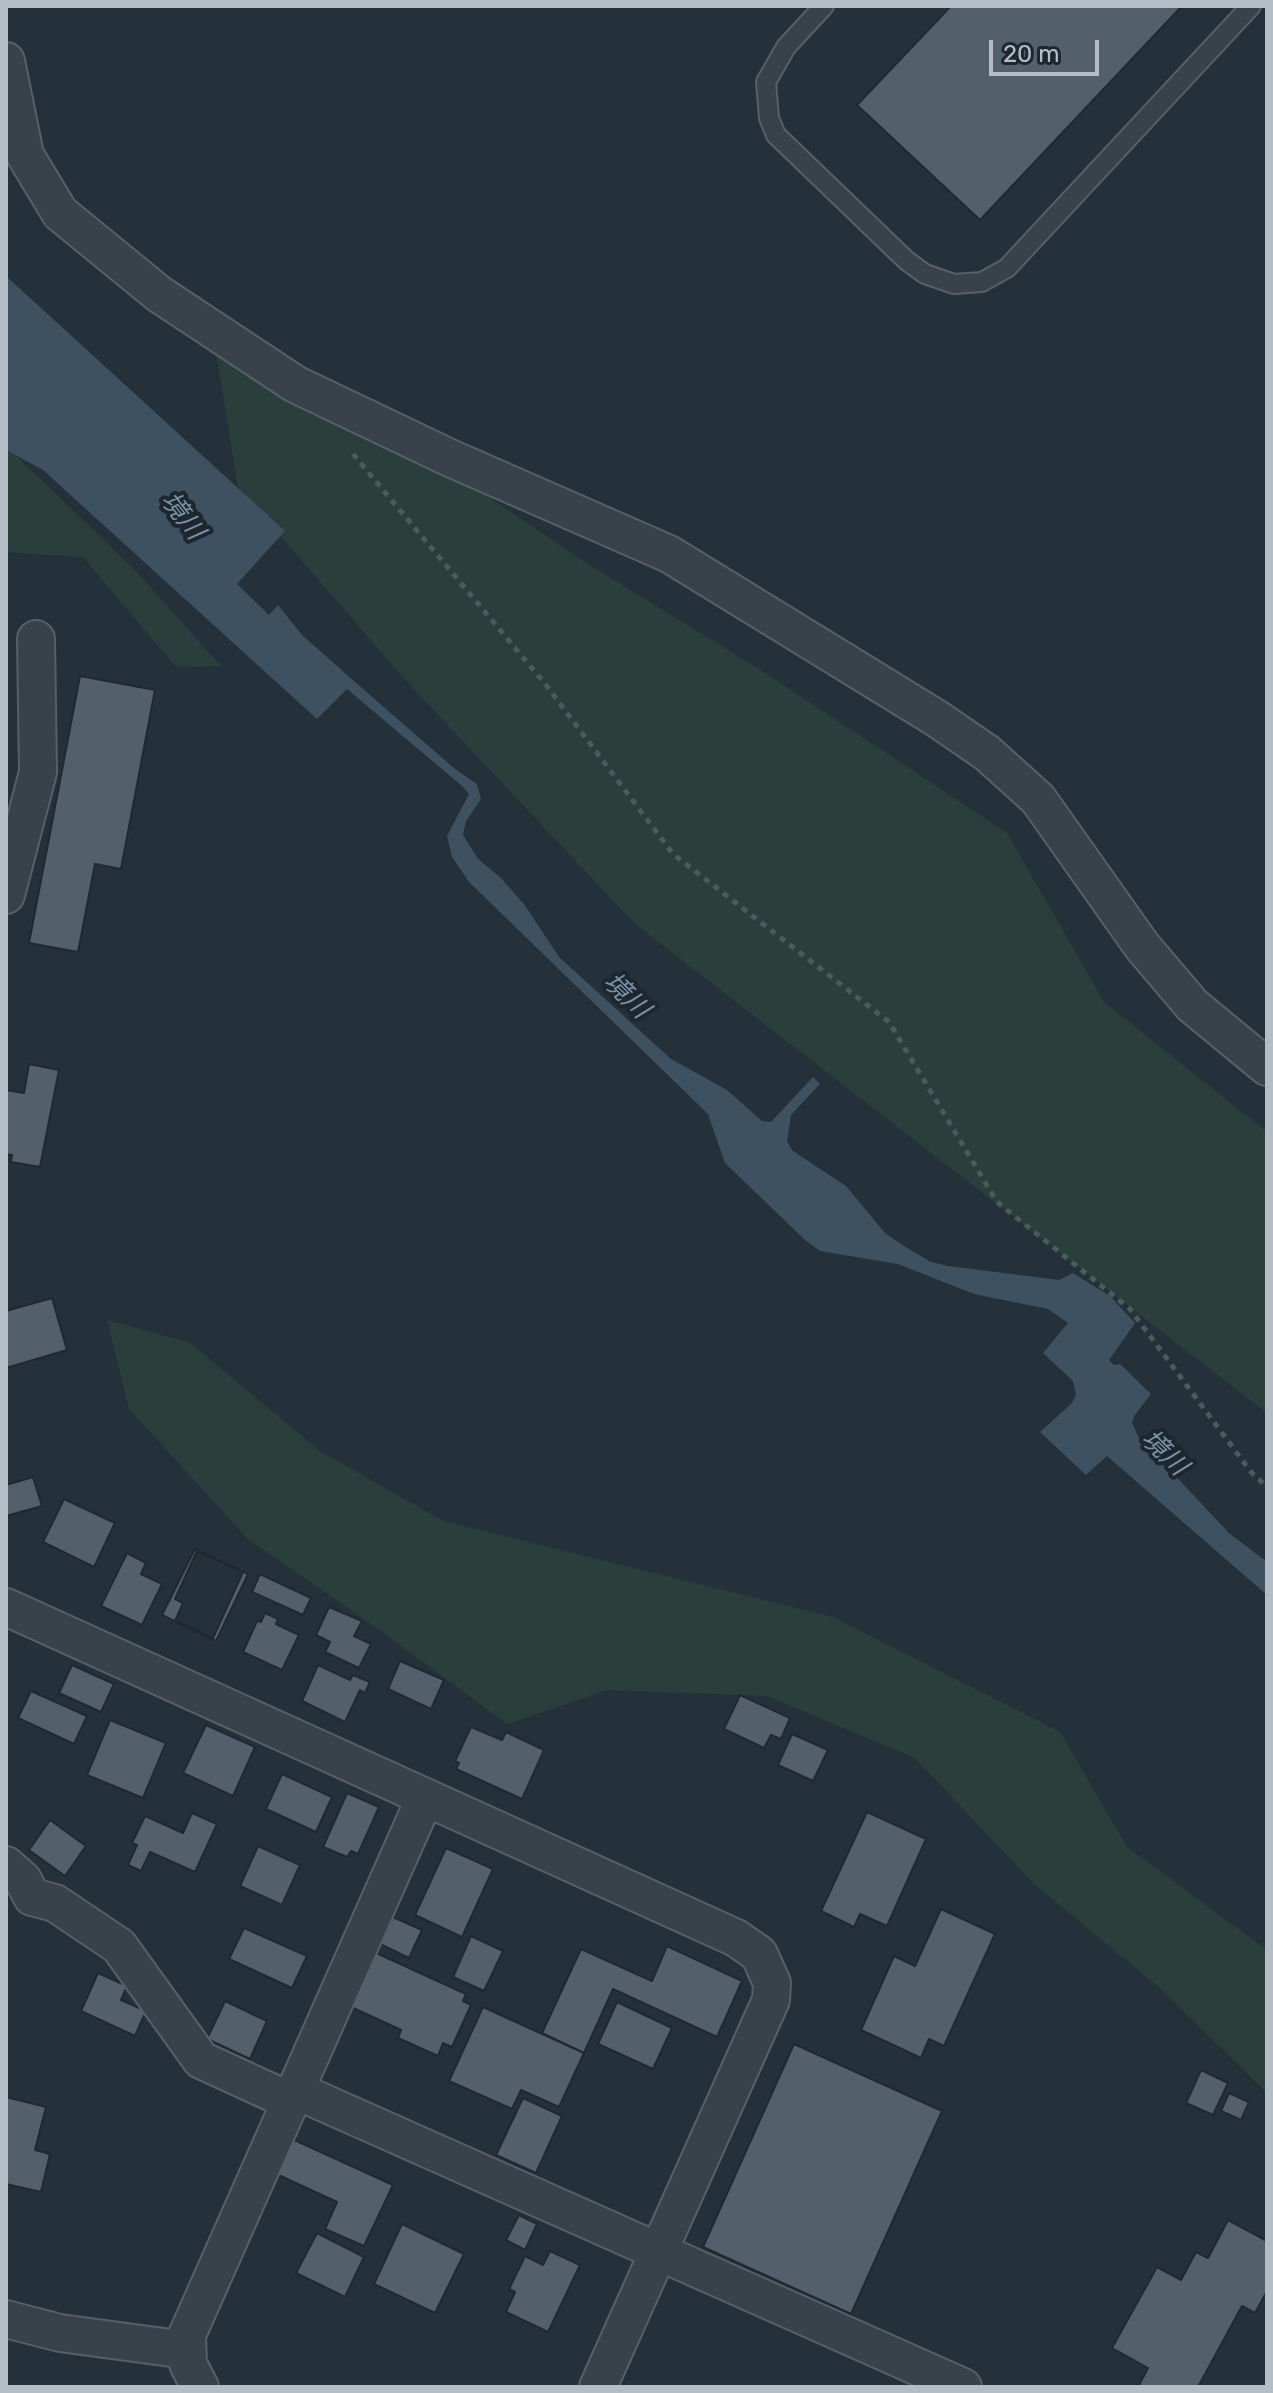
<!DOCTYPE html>
<html>
<head>
<meta charset="utf-8">
<style>
  body { margin:0 }
  #map { position:relative; width:1273px; height:2393px; overflow:hidden; background:#25313a; font-family:Rubik,sans-serif }
  canvas { display:block }
  .frame { position:absolute; inset:0; border:8px solid #b4bdc6; pointer-events:none }
  .scale { position:absolute; left:989px; top:40px; width:110px; height:36px; box-sizing:border-box; border:4px solid #b4bdc6; border-top:0; padding-left:10px; font-size:24px; line-height:28px; white-space:nowrap; color:#b4bdc6; -webkit-text-stroke:6px #1e272f; paint-order:stroke }
</style>
</head>
<body>
<div id="map">
<canvas width="1273" height="2393"></canvas>
<div class="frame"></div>
<div class="scale">20 m</div>
</div>
<script>
const c = document.querySelector('canvas').getContext('2d');
c.lineJoin = 'round';
function paint(path, color) { c.fillStyle = color; c.fill(path, 'evenodd'); }
const shape = rows => new Path2D(rows.map(r => 'M' + r).join(''));
function strokePath(path, color, width, dash) { c.strokeStyle = color; c.lineWidth = width; c.lineCap = dash ? 'butt' : 'round'; c.setLineDash(dash || []); c.stroke(path); }
function write(font, color, halo, rows, align = 'center') {
  c.font = font + ' Rubik,"Noto Sans JP",sans-serif'; c.lineWidth = 8; c.setLineDash([]); c.textBaseline = 'middle'; c.strokeStyle = halo; c.fillStyle = color; for (const [text, x, y, turn = 0] of rows) {
    c.save(); c.translate(x, y); c.rotate((+turn || 0) * Math.PI / 180); c.textAlign = isNaN(turn) ? turn : align; if (halo) c.strokeText(text, 0, 0); c.fillText(text, 0, 0); c.restore();
  }
}
paint(shape([
  [209,308,588,564,759,669,1007,833,1104,1002,1267,1132,1267,1413,634,923,408,683,238,487],
  [6,446,135,570,221,666,176,667,83,557,6,552],
  [107,1320,190,1343,320,1451,443,1521,833,1617,1060,1732,1127,1847,1267,1950,1267,2093,1160,1988,1033,1883,915,1758,767,1696,607,1690,507,1724,377,1628,248,1539,129,1409]
]), '#2a3f3c');
paint(shape([
  [6,276,285,531,237,584,269,615,278,605,302,635,355,682,455,769,477,784,481,799,466,821,463,835,478,859,501,878,524,904,559,957,671,1059,727,1090,762,1121,771,1122,813,1077,820,1084,791,1115,787,1142,793,1151,846,1186,885,1233,907,1248,931,1262,948,1266,1059,1280,1073,1273,1110,1296,1135,1323,1109,1360,1114,1365,1120,1364,1151,1394,1134,1416,1132,1423,1138,1436,1229,1533,1267,1562,1267,1595,1107,1456,1086,1475,1040,1432,1072,1403,1076,1395,1073,1381,1043,1353,1068,1323,1048,1309,974,1294,898,1264,820,1251,805,1240,725,1163,708,1114,469,882,452,857,447,836,469,794,462,786,347,689,317,719,43,470,6,450]
]), '#3d5161');
const building = shape([
  [951,6,1182,6,980,220,857,105,951,6],
  [80,676,155,690,121,869,95,864,78,952,29,943,80,676],
  [29,1064,59,1070,40,1167,11,1162,12,1155,6,1154,6,1090,24,1093,29,1064],
  [52,1298,67,1350,6,1368,6,1311,52,1298],
  [33,1477,42,1506,6,1516,6,1485,33,1477],
  [64,1499,115,1523,94,1567,43,1542,64,1499],
  [195,1549,248,1574,216,1641,162,1615,195,1549],
  [197,1551,243,1572,213,1638,175,1621,183,1603,175,1599,197,1551],
  [127,1553,146,1563,141,1574,162,1584,142,1625,101,1606,127,1553],
  [260,1574,311,1598,303,1615,252,1592,260,1574],
  [329,1607,362,1621,354,1636,371,1644,359,1668,325,1652,330,1642,316,1635,329,1607],
  [265,1613,278,1619,276,1624,299,1635,282,1670,243,1652,257,1621,261,1622,265,1613],
  [400,1661,444,1680,431,1709,388,1689,400,1661],
  [72,1665,114,1684,101,1712,59,1693,72,1665],
  [318,1665,350,1680,353,1675,370,1682,365,1693,360,1690,345,1722,302,1701,318,1665],
  [31,1691,87,1716,74,1744,18,1718,31,1691],
  [740,1695,790,1718,781,1739,771,1735,764,1748,724,1729,740,1695],
  [110,1720,166,1743,143,1798,87,1775,110,1720],
  [206,1725,255,1747,233,1796,183,1773,206,1725],
  [471,1727,502,1740,506,1732,544,1750,522,1799,456,1769,459,1763,455,1761,471,1727],
  [792,1734,828,1750,813,1781,778,1765,792,1734],
  [282,1774,332,1797,316,1832,266,1809,282,1774],
  [347,1793,379,1807,358,1854,351,1851,347,1857,323,1847,347,1793],
  [867,1812,926,1839,887,1926,860,1914,854,1927,821,1911,867,1812],
  [192,1813,217,1824,195,1872,150,1852,141,1871,128,1865,137,1845,132,1843,145,1816,183,1833,192,1813],
  [50,1820,86,1846,65,1876,29,1850,50,1820],
  [258,1846,300,1865,282,1905,240,1886,258,1846],
  [446,1848,493,1869,462,1937,415,1915,446,1848],
  [941,1909,995,1934,944,2046,929,2039,921,2058,861,2030,894,1956,915,1966,941,1909],
  [393,1917,422,1930,409,1958,380,1944,393,1917],
  [244,1928,307,1956,292,1988,229,1959,244,1928],
  [471,1936,503,1951,484,1991,453,1977,471,1936],
  [667,1946,742,1981,717,2037,613,1989,584,2053,542,2033,581,1949,652,1981,667,1946],
  [374,1952,466,1994,463,2001,471,2005,452,2047,443,2043,438,2056,398,2038,401,2030,349,2006,374,1952],
  [98,1973,127,1986,121,2000,146,2011,135,2036,81,2011,98,1973],
  [225,2001,267,2021,250,2059,207,2039,225,2001],
  [617,2002,672,2028,653,2069,598,2044,617,2002],
  [483,2007,584,2053,559,2107,521,2090,512,2109,449,2081,483,2007],
  [794,2044,942,2111,851,2314,703,2247,794,2044],
  [1201,2070,1228,2083,1213,2115,1186,2103,1201,2070],
  [1229,2093,1249,2102,1241,2120,1221,2111,1229,2093],
  [6,2097,46,2107,35,2150,50,2154,41,2192,6,2184,6,2097],
  [523,2098,562,2116,536,2173,496,2155,523,2098],
  [290,2138,393,2185,364,2246,325,2229,337,2202,274,2173,290,2138],
  [519,2215,537,2224,525,2250,506,2240,519,2215],
  [1228,2220,1267,2241,1267,2291,1255,2313,1242,2306,1198,2387,1138,2387,1148,2368,1112,2348,1157,2267,1181,2280,1196,2252,1208,2258,1228,2220],
  [402,2224,464,2254,435,2313,374,2284,402,2224],
  [317,2233,364,2257,345,2297,296,2273,317,2233],
  [550,2251,580,2265,548,2332,506,2312,515,2292,509,2289,525,2256,543,2265,550,2251]
]);
paint(building, '#535f6a');
strokePath(building, '#202931', 2);
const lane = shape([
  [824,6,786,47,766,82,769,118,776,135,907,261,925,274,954,284,982,282,1007,268,1251,6]
]);
const street = shape([
  [6,61,25,155,60,213,159,294,295,384,450,458,669,554,936,718,987,753,1038,799,1142,946,1192,1005,1267,1067],
  [6,895,38,772,36,639],
  [6,1607,736,1938,759,1954,772,1983,771,2000,598,2387],
  [6,1865,23,1880,32,1897,55,1903,119,1946,201,2060,290,2101],
  [295,2090,963,2387],
  [6,2319,60,2333,186,2350],
  [200,2387,188,2364,187,2335,424,1800]
]);
strokePath(lane, '#576068', 22);
strokePath(street, '#576068', 40);
strokePath(shape([
  [353,454,546,685,673,854,889,1022,997,1202,1130,1309,1251,1472,1267,1487]
]), '#495b5b', 5, [6, 6]);
strokePath(lane, '#39424a', 18);
strokePath(street, '#39424a', 36);
write('italic 26px', '#7892a6', '#1e272f', [
  ["境川",182,516,52],
  ["境川",626,996,44],
  ["境川",1164,1453,44]
]);
</script>
</body>
</html>
